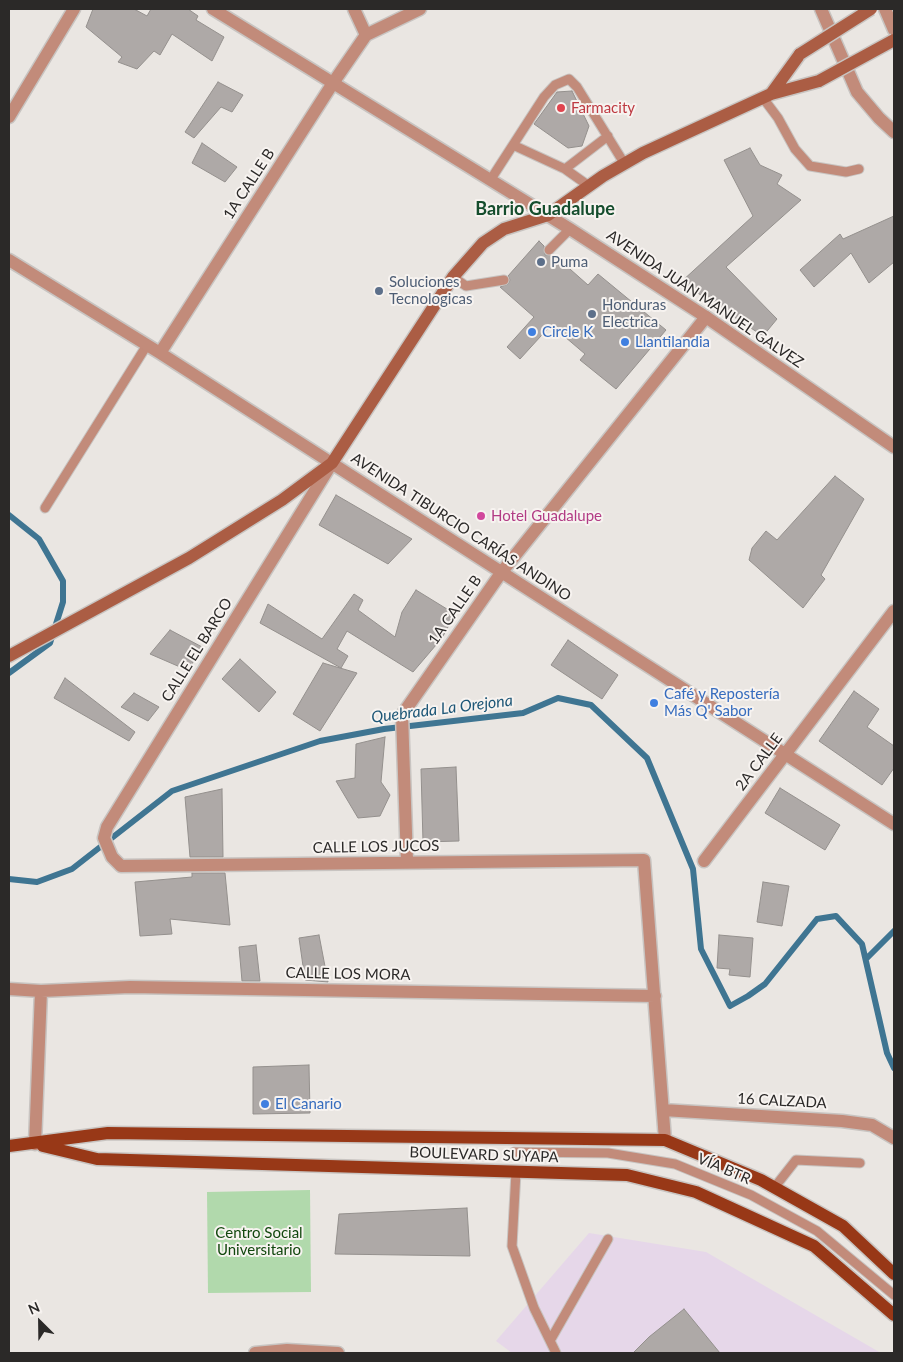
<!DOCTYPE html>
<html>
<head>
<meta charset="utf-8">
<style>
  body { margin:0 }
  #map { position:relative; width:903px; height:1362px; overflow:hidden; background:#eae6e2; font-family:Lato,sans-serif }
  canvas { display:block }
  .frame { position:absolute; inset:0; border:10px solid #2b2928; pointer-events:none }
  .north { position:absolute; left:15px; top:1297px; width:50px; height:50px; -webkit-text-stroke:4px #f7f3f0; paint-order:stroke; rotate:337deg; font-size:14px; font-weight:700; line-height:20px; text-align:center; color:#2b2928 }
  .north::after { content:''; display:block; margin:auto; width:18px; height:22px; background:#2b2928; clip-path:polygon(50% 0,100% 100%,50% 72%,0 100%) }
</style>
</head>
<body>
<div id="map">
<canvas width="903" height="1362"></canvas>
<div class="frame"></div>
<div class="north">N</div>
</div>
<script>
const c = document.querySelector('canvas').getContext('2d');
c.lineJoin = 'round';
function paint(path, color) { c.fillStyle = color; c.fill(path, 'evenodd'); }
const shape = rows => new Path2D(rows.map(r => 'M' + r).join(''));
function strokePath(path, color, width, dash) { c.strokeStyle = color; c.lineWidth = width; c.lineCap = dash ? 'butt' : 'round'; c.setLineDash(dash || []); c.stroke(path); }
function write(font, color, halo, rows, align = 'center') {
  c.font = font + ' Lato,sans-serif'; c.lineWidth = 4; c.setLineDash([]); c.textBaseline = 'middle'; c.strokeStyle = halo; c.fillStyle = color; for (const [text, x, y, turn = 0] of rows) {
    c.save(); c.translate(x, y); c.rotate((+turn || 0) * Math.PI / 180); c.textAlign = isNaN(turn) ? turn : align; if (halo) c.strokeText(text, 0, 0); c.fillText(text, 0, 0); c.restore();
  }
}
paint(shape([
  [589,1233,706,1252,881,1353,512,1353,496,1341]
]), '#e6d7e9');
paint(shape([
  [310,1190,311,1292,208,1293,207,1192]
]), '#b1d9ac');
strokePath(shape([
  [9,515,39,539,63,581,63,602,50,643,9,673],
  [9,879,37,882,72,869,172,791,320,741,384,729,523,713,558,698,591,705,647,758,693,869,701,949,730,1006,748,996,765,984,817,919,836,916,862,944,887,1053,894,1068],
  [866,959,894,931]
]), '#3f7592', 6);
const building = shape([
  [93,9,134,9,147,16,151,9,188,9,198,16,196,20,224,37,212,61,172,34,160,55,154,51,137,69,118,62,122,57,86,27,93,9],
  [218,82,243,95,232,112,221,107,194,138,185,132,218,82],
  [572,91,589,126,582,146,568,148,534,124,557,92,572,91],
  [202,143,237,167,225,182,192,163,202,143],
  [750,148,760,165,782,175,777,184,801,200,726,267,777,319,763,336,681,282,753,216,724,160,750,148],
  [894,216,894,262,869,283,851,253,814,287,800,270,840,234,843,239,894,216],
  [539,241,544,246,545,255,553,254,588,285,598,274,666,330,616,389,580,360,585,354,551,325,520,359,507,347,534,317,500,287,508,284,510,280,508,276,539,241],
  [835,476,864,499,821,575,825,579,803,608,749,560,752,548,766,531,777,540,835,476],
  [336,495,412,539,388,564,319,525,336,495],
  [416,590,455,614,442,638,413,672,347,631,337,649,348,656,341,668,260,623,268,604,322,639,354,594,363,600,358,610,395,637,402,612,416,590],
  [170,630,204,648,187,670,150,654,170,630],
  [568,640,618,675,602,699,551,665,568,640],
  [240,659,276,692,259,712,222,679,240,659],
  [323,663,357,673,320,731,293,714,323,663],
  [65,678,135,732,129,741,54,698,65,678],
  [854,691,879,709,867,727,894,746,894,768,882,785,819,741,854,691],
  [134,693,159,707,148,721,121,707,134,693],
  [385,737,381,782,390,795,380,816,358,818,336,781,355,778,356,744,385,737],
  [456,767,459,841,423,842,421,769,456,767],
  [780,788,840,825,825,850,765,813,780,788],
  [222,789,223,857,190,857,185,797,222,789],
  [192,873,225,873,230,925,170,919,172,934,140,936,135,882,192,877,192,873],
  [763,882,789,886,782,926,757,922,763,882],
  [319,935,328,982,305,980,299,938,319,935],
  [719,935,753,938,750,977,729,975,730,969,717,968,719,935],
  [256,945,260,981,242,981,239,947,256,945],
  [309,1065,310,1113,253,1114,253,1067,309,1065],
  [467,1208,470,1256,335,1254,339,1214,467,1208],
  [684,1309,720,1353,633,1353,649,1337,684,1309]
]);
paint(building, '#aea9a7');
strokePath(building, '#94908d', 1);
const service = shape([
  [763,98,778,118,795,149,810,166,846,172,859,169],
  [513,145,565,169,589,186],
  [565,169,608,136],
  [491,179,544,97,555,85,569,79,577,87,624,163],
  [549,250,570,229],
  [453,277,466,286,504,280],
  [45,508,147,345],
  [514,1152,608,1153,675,1164,751,1195,817,1231,894,1295],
  [516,1172,512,1246,534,1308,556,1353],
  [774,1188,796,1160,860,1163],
  [551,1339,608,1239]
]);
const minor = shape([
  [354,9,366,35],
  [9,117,74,9],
  [9,260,160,353,894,824],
  [160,353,333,83,366,35,420,9],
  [332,463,107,827,104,838,112,857,121,866,644,860,665,1140],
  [704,861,894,611],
  [407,862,402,715,501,573,706,317],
  [9,989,41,991,35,1144],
  [41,991,130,987,655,996],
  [663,1110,842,1121,872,1125,894,1138],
  [255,1353,287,1350,338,1353]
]);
const tertiary = shape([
  [213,9,570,229,706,317,894,447],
  [821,9,857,92,879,118,894,132],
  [885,9,894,30]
]);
const secondary = shape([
  [771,94,800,54],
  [9,656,189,558,282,500,332,463,453,277,483,243,504,229,548,215,603,176,643,153,771,94,819,81]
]);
const primary = shape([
  [9,1146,108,1133,665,1140,761,1180,843,1226,894,1274],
  [43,1146,97,1159,627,1175,696,1192,814,1246,894,1315]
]);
strokePath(service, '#c8c4c1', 11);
strokePath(minor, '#c8c4c1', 15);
strokePath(tertiary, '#c8c4c1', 15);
strokePath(secondary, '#c8c4c1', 15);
strokePath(primary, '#c8c4c1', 15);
strokePath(service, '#c28b7a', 9);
strokePath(minor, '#c28b7a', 12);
strokePath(tertiary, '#c28b7a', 12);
strokePath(secondary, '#ab5d44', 12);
strokePath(primary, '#983817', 12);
const secondaryBridge = shape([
  [800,54,871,9],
  [819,81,894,40]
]);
strokePath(secondaryBridge, '#c8c4c1', 15, []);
strokePath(secondaryBridge, '#ab5d44', 12);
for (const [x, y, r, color] of [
  [561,108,5,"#e0444e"],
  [541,262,5,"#5c6f8a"],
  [379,291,5,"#5c6f8a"],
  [592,314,5,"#5c6f8a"],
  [532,332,5,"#3f7fe0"],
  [625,342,5,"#3f7fe0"],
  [481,516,5,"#d1479c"],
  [654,703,5,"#3f7fe0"],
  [265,1104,5,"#3f7fe0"]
]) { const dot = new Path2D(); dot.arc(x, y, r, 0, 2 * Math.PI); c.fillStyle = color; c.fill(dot); strokePath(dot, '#f7f3f0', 2); }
write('15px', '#be3a42', '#f7f3f0', [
  ["Farmacity",571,108]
], 'left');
write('15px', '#2b2928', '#f7f3f0', [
  ["1A CALLE B",249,184,-57],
  ["AVENIDA JUAN MANUEL GALVEZ",705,299,34],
  ["AVENIDA TIBURCIO CARÍAS ANDINO",461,527,33],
  ["1A CALLE B",455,610,-55],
  ["CALLE EL BARCO",197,650,-58],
  ["2A CALLE",759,762,-53],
  ["CALLE LOS JUCOS",376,847,-1],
  ["CALLE LOS MORA",348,974,1],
  ["16 CALZADA",782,1101,3],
  ["BOULEVARD SUYAPA",484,1155,2],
  ["VÍA BTR",724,1169,23]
]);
write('15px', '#4e5e75', '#f7f3f0', [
  ["Puma",551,262],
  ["Soluciones",389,282],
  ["Tecnologicas",389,299],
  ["Honduras",602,305],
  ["Electrica",602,322]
], 'left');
write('15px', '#366cbe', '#f7f3f0', [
  ["Circle K",542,332],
  ["Llantilandia",635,342],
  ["Café y Repostería",664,694],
  ["Más Q' Sabor",664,711],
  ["El Canario",275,1104]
], 'left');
write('15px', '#b23c85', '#f7f3f0', [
  ["Hotel Guadalupe",491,516]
], 'left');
write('15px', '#11470d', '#f7f3f0', [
  ["Centro Social",259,1233],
  ["Universitario",259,1250]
]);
write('italic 16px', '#1e5777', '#f7f3f0', [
  ["Quebrada La Orejona",442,709,-7]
]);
write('bold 18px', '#154d2d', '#f7f3f0', [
  ["Barrio Guadalupe",545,209]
]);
</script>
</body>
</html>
